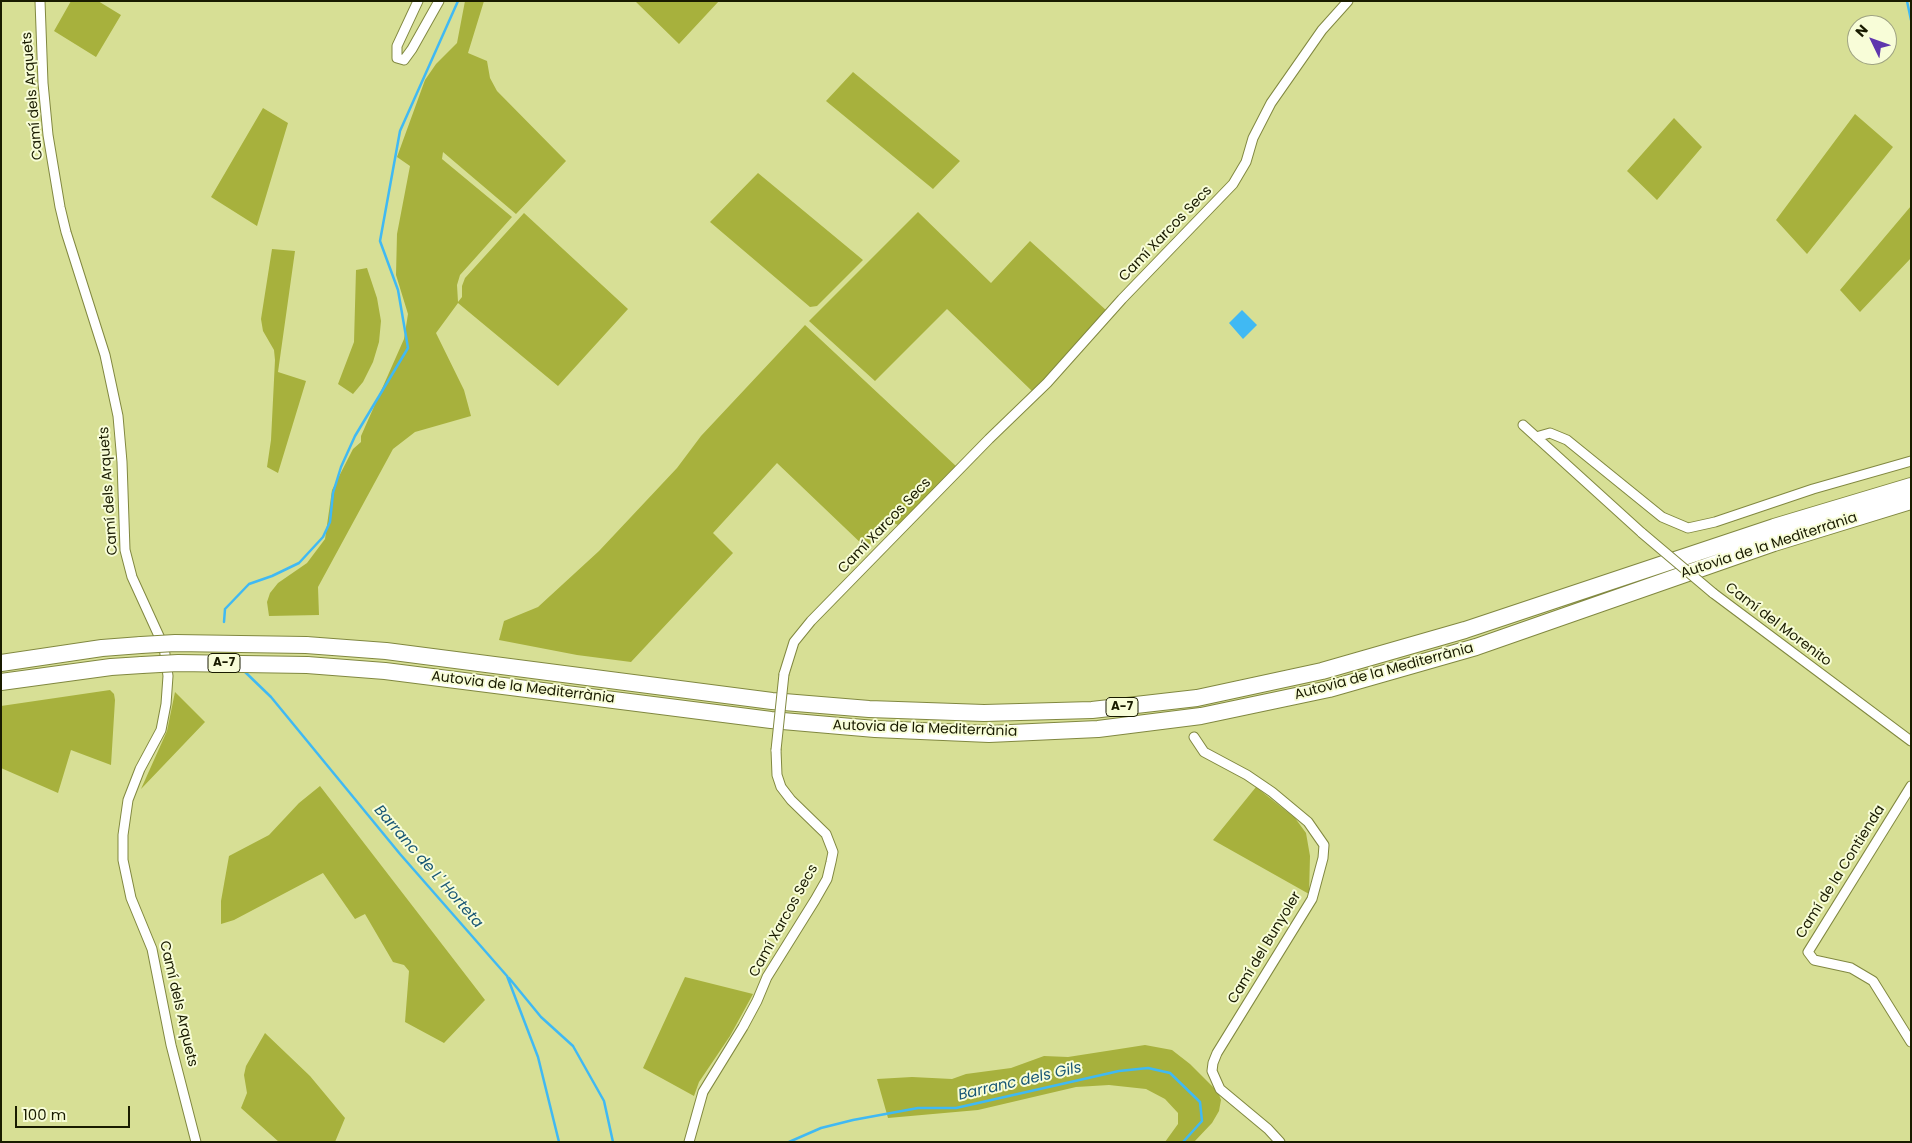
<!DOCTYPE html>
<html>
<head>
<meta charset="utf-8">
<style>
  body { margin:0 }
  #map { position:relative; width:1912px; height:1143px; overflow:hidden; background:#d7df95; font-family:Poppins,sans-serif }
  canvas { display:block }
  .frame { position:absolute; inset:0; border:2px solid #191b00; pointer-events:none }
  .north { position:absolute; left:1847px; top:15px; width:50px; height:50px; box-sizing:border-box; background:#f8fdd8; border:1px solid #9fa382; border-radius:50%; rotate:312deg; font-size:14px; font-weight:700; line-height:20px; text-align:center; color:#191b00 }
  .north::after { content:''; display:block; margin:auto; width:18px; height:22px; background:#5f36ad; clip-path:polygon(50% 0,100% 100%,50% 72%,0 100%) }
  .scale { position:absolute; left:15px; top:1106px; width:115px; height:22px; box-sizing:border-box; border:2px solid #191b00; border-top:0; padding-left:6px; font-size:15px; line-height:18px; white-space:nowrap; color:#191b00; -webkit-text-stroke:4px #f8fdd8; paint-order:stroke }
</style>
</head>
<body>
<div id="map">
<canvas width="1912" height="1143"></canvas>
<div class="frame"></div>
<div class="north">N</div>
<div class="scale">100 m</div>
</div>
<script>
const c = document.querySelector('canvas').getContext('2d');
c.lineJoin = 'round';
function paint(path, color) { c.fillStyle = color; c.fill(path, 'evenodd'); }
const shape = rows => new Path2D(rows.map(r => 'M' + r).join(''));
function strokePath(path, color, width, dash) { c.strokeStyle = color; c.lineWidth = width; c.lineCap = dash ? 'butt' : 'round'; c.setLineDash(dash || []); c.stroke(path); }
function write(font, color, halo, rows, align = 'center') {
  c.font = font + ' Poppins,sans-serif'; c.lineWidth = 4; c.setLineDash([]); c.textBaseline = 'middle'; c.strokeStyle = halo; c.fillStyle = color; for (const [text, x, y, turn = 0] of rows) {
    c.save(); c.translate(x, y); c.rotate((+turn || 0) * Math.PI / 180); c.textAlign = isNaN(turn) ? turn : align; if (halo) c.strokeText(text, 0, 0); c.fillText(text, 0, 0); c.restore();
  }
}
paint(shape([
  [71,1,98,1,121,15,96,57,54,31],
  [465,1,484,1,468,53,487,61,490,78,497,91,566,161,516,214,443,152,442,159,512,217,460,275,457,285,458,302,462,297,462,286,465,278,524,213,628,309,558,386,458,303,436,333,464,390,471,416,415,432,393,449,318,587,319,615,269,616,267,602,270,593,278,583,307,563,325,539,332,490,353,449,361,442,361,436,404,339,408,314,396,275,397,234,410,166,397,157,425,80,436,64,457,43],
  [635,1,719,1,679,44],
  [853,72,960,161,933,189,826,101],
  [263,108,288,123,257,226,211,197],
  [1855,114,1893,147,1807,254,1776,220],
  [1674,118,1702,147,1657,200,1627,171],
  [758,173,863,260,817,306,810,307,710,222],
  [1911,206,1911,258,1860,312,1840,290],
  [918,212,991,283,1030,241,1107,311,1033,392,947,309,875,381,809,321],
  [272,249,295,251,278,372,306,381,278,473,267,467,271,440,275,360,274,350,263,331,261,319],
  [367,268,377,298,381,321,379,342,373,362,363,382,353,394,338,384,354,342,356,270],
  [805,325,957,467,898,525,892,522,866,548,777,463,713,533,733,553,631,662,577,655,499,640,504,621,538,607,599,551,677,468,701,436],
  [110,690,114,694,115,700,111,765,71,750,58,793,1,768,1,706],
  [175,692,205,722,141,789,167,731],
  [320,786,485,1000,444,1043,405,1022,409,971,404,965,393,962,365,914,355,919,323,873,234,920,221,924,221,901,229,856,269,835,299,803],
  [1256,787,1295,818,1306,833,1310,856,1309,894,1213,840],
  [685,977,753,994,730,1036,699,1082,694,1096,643,1068],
  [265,1033,310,1076,345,1118,335,1142,279,1142,241,1108,247,1093,244,1075,246,1066],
  [1145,1045,1172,1050,1190,1064,1218,1092,1221,1100,1219,1111,1212,1123,1194,1142,1165,1142,1178,1124,1178,1113,1165,1099,1146,1089,1109,1085,1076,1087,978,1110,888,1118,877,1079,912,1077,952,1079,966,1074,1011,1068,1044,1056,1068,1057]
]), '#a7b13d');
paint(shape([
  [1242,310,1257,325,1243,339,1229,323]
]), '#40b9f3');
strokePath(shape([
  [1907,1,1911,20],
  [224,622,225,609,249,584,272,576,299,563,323,537,330,522,333,493,341,467,355,436,408,348,398,290,380,241,400,131,458,1],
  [243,670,271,697,400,854,507,976,538,1057,559,1142],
  [509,978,541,1017,573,1046,604,1101,613,1142],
  [789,1142,821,1128,853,1120,918,1108,956,1108,1119,1071,1148,1068,1170,1073,1200,1102,1202,1121,1183,1142]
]), '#40b9f3', 2.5);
const minor = shape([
  [40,1,43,83,48,135,60,207,66,232,105,355,118,416,122,462,125,550,132,577,164,647,168,676,166,704,161,730,140,769,128,800,123,835,123,860,131,898,152,949,171,1045,196,1142],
  [418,1,397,46,397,58,404,60,412,49,439,1],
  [1523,425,1642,533],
  [1536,437,1550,433,1567,440,1662,517,1688,528,1715,522,1813,489,1911,461],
  [1713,593,1911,741],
  [784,674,794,642,811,621,989,439,1047,383,1122,299,1233,184,1246,162,1253,138,1271,103,1322,30,1348,1],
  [1194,737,1204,752,1247,775,1272,792,1308,822,1324,845,1323,858,1312,899,1217,1053,1213,1063,1212,1071,1220,1089,1268,1129,1280,1142],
  [1911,786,1808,952,1814,960,1851,968,1873,981,1911,1042],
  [689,1142,703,1092,743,1027,757,1001,767,977,815,900,827,879,831,862,833,852,826,834,791,800,781,787,777,775,776,750]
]);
const motorway = shape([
  [306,645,386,651,772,701,869,709,984,713,1092,710,1197,698,1322,671,1465,630,1774,527,1911,486],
  [1,663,102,648,141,645],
  [307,665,385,671,771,720,875,729,989,734,1098,729,1201,716,1329,689,1476,647,1774,543,1911,501],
  [1,682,111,667,142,665]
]);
strokePath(minor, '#818840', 11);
strokePath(motorway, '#818840', 18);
strokePath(minor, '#fff', 9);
strokePath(motorway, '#fff', 16);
const minorBridge = shape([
  [1642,533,1713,593],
  [776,750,784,674]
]);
const motorwayBridge = shape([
  [141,645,175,643,306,645],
  [142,665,178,663,307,665]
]);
strokePath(minorBridge, '#818840', 11, []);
strokePath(motorwayBridge, '#818840', 18, []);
strokePath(minorBridge, '#fff', 9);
strokePath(motorwayBridge, '#fff', 16);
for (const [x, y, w] of [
  [224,663,32],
  [1122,707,32]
]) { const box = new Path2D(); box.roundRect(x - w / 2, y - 9.5, w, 19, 4); c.fillStyle = '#f8fdd8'; c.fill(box); strokePath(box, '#191b00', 1); }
write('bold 12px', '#191b00', null, [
  ["A-7",224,663],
  ["A-7",1122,707]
]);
write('14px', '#191b00', '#f8fdd8', [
  ["Camí dels Arquets",33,96,-95],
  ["Camí Xarcos Secs",1166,234,-46],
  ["Camí dels Arquets",109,491,-94],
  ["Camí Xarcos Secs",885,526,-46],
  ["Autovia de la Mediterrània",1769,546,-18],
  ["Camí del Morenito",1778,625,37],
  ["Autovia de la Mediterrània",1384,672,-15],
  ["Autovia de la Mediterrània",523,688,7],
  ["Autovia de la Mediterrània",925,729,2],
  ["Camí de la Contienda",1841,872,-58],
  ["Camí Xarcos Secs",784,921,-61],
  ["Camí del Bunyoler",1265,948,-59],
  ["Camí dels Arquets",178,1004,77]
]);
write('italic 15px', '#185775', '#f8fdd8', [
  ["Barranc de L' Horteta",428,867,49],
  ["Barranc dels Gils",1020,1082,-13]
]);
</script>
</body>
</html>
